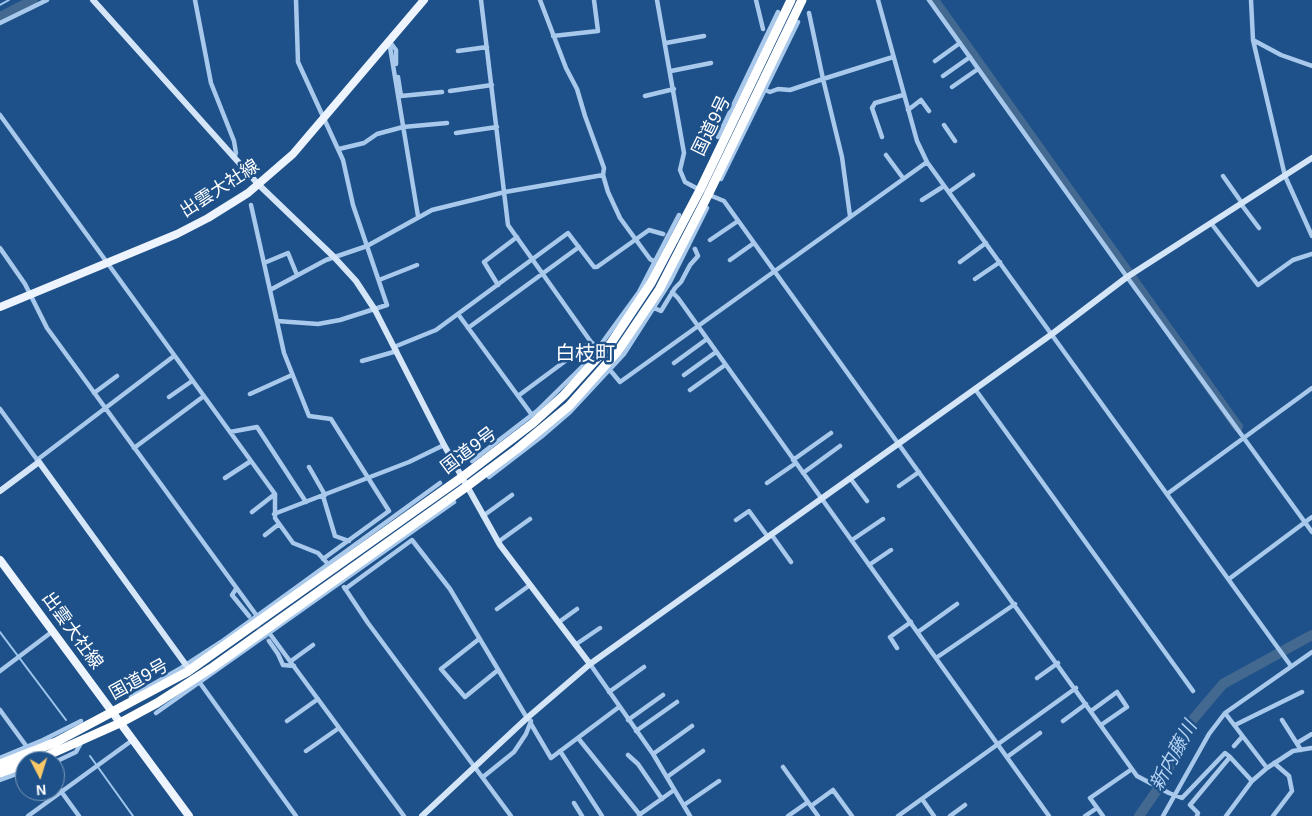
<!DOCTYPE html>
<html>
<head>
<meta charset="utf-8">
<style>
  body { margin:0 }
  #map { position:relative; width:1312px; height:816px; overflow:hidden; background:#1e5189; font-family:Arial,sans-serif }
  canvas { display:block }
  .north { position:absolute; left:15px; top:751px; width:50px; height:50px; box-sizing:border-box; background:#1e5189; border:1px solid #7897b8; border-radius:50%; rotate:175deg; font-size:14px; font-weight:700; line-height:20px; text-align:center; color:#fff }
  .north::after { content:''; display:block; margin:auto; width:18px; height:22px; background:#fac967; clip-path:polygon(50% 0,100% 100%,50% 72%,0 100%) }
</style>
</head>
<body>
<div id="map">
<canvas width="1312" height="816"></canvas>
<div class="north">N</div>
</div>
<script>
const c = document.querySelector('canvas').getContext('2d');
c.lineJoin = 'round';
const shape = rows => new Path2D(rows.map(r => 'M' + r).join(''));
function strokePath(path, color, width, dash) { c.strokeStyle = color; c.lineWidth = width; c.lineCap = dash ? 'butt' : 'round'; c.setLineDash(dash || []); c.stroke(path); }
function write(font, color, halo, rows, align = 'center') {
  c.font = font + ' Arial,"Noto Sans JP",sans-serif'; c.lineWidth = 5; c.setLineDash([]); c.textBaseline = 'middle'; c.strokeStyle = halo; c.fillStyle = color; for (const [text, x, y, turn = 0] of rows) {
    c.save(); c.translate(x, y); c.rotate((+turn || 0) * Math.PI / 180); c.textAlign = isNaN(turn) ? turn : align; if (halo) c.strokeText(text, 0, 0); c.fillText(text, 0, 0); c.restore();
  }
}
strokePath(shape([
  [0,5,9,0],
  [0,632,66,720],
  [90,756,133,816]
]), '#9bc5ed', 2);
strokePath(shape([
  [934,0,1238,427],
  [0,17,33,0],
  [1139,816,1162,783,1189,724,1223,684,1312,635]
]), '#446991', 10);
strokePath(shape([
  [663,234,695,249],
  [249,616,269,641]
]), '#406b9b', 4.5, [4.5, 2]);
strokePath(shape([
  [195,0,211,83,234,141,236,153,234,158],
  [481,0,508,225,591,342,599,349],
  [540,0,566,68,577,89,585,116,604,168,603,175,608,192,620,218,650,259,655,262],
  [657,0,684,153,680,170,685,182,700,190],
  [756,0,763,29],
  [878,0,917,141,927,162,1291,666],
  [929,0,1127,277,1312,532],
  [1251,0,1253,40,1285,176,1312,236],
  [0,23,47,0],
  [553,36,598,31,594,0],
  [1253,40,1281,55,1312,66],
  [389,41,418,216],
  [390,42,396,50,396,64],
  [666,43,704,36],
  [458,51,487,47],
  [935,61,960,43],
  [671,71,711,63],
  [943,76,970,57],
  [398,77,401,96,442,92],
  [952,87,978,69],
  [765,90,770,92,778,89,790,90,823,79,809,13],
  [450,91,492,85],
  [645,96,674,89],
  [908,110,921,100,929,111],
  [0,115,275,494,275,518,293,543,318,553,328,564],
  [944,125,955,141],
  [456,133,497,127],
  [718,137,778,12],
  [882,137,872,108,875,103,903,95],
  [339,149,364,143,377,134,403,127,447,123],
  [886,155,903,178],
  [1223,176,1242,203],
  [721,179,798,22],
  [949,192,973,175],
  [707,194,724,201,1137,776,1169,793,1182,798,1225,753,1230,757],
  [922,200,944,186],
  [1241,204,1259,228],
  [251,205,284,353,309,416,331,419,389,511,323,559],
  [850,216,842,157,823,79,893,57],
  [1211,223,1258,285,1293,260,1312,254],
  [710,240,738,221],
  [0,248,25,284,47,328,257,616],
  [730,260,754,243],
  [960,262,986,243],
  [264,263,288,253,297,275],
  [975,279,1000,262],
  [379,280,417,265],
  [498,285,484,262,517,237],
  [270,290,326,260,367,246,432,210,505,192,603,175],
  [672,292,678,298,1049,816],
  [654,308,661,311,675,288,681,282,690,265,698,256,695,249],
  [458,314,532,415],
  [277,321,318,324,340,320,387,305,353,205,343,160,298,62,296,0],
  [468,328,579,247],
  [394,347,436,330,568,233,594,267,597,267,649,230,663,234],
  [362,361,397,351],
  [674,363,707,339],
  [610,370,620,382,927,162],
  [684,375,716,352],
  [975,389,1193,691],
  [690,390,725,365],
  [94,393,117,376],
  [250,394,292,375],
  [518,396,591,342],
  [169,397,192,381],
  [0,409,38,461],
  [230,432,257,427,306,502],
  [134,448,204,396],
  [37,460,174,356],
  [793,460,831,433],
  [472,461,537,411,591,358,639,292,679,215],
  [309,467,325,495],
  [803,473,840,446],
  [489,477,541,437,570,412,624,354,670,282,707,208],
  [225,478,251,461],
  [850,478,867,501],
  [767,483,796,463],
  [899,486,919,472],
  [1167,494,1312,388],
  [323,496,335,536,349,541],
  [252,512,275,494],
  [274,514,409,462,444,445],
  [483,516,512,495],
  [736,520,749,511,768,537],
  [771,534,791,562],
  [265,535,279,524],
  [852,540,883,519],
  [498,542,530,519],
  [869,565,891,550],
  [1229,579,1312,517],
  [344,587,368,623,511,816],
  [236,589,232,595,249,616],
  [345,589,412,540,450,589,527,718,531,721,526,734,514,752,483,777],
  [497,609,530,585],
  [559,622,577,609],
  [918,632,957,604],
  [270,634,404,816],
  [479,639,441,669,465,697,498,670],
  [269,641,278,654,283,665,294,666],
  [575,645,600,628],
  [897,648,890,637,911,622],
  [936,658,1015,604],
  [291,661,313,645],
  [590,664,653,754,690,816],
  [0,671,53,631],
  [1037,678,1058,663],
  [200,683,296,816],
  [609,692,644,667],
  [131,697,181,668,221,642,440,483],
  [0,710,27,747],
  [1091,711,1117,692,1127,707,1101,725],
  [156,713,454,502],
  [1225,713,1267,768],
  [628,720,663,695],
  [1282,720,1301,750],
  [287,721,318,699],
  [1063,721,1086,704],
  [531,724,551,758,619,707],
  [1235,725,1302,692],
  [636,731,677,702],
  [578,738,640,815],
  [43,740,81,721],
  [1297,743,1312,734],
  [1234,746,1242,737],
  [306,751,339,728],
  [560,751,602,816],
  [653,754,692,726],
  [628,755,638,764,662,799],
  [1007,757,1040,733],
  [0,758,43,740,52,741],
  [55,762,76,752,82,741],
  [783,767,818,816],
  [667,777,703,751],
  [0,780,25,771],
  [1252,781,1267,768,1293,751,1312,748],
  [55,783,79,816],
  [922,799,934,816],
  [574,803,582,816],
  [684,805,719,781],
  [811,806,833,790,852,816],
  [639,815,674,790],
  [28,816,134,739],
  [788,816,808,802],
  [898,816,1076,688],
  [950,816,965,805],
  [1085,816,1097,808],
  [1103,816,1090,798,1132,769],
  [1163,816,1209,734,1225,713,1312,652],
  [1197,816,1198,813,1190,805,1230,757,1252,781,1226,816],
  [1273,816,1292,791,1289,776,1274,763]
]), '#a8c9eb', 4.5);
strokePath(shape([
  [93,0,258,184,334,257,356,281,375,310,444,445,500,545,590,664],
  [0,491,39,462,186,665],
  [422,816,527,718,590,664,1052,334,1127,277,1312,158]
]), '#d4e5f8', 6);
strokePath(shape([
  [0,307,177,234,208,218,248,193,293,154,424,0],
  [0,560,189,816]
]), '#edf4fe', 8);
strokePath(shape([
  [35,761,120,723,157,703,213,667,466,487,517,449,569,406,618,351,659,290,708,195,802,0],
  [0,764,56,742,187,672,461,478,533,423,564,395,611,343,651,283,700,190,791,0],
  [0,773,25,764]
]), '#fff', 9);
write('18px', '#fff', '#1e5189', [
  ["国道9号",712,126,-64],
  ["出雲大社線",220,189,-33],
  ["国道9号",469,451,-37],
  ["出雲大社線",72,631,54],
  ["国道9号",139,680,-29]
]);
write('italic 19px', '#b4d3f3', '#1e5189', [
  ["新内藤川",1174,756,-61]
]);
write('20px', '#fff', '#1e5189', [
  ["白枝町",585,354]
]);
</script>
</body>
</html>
